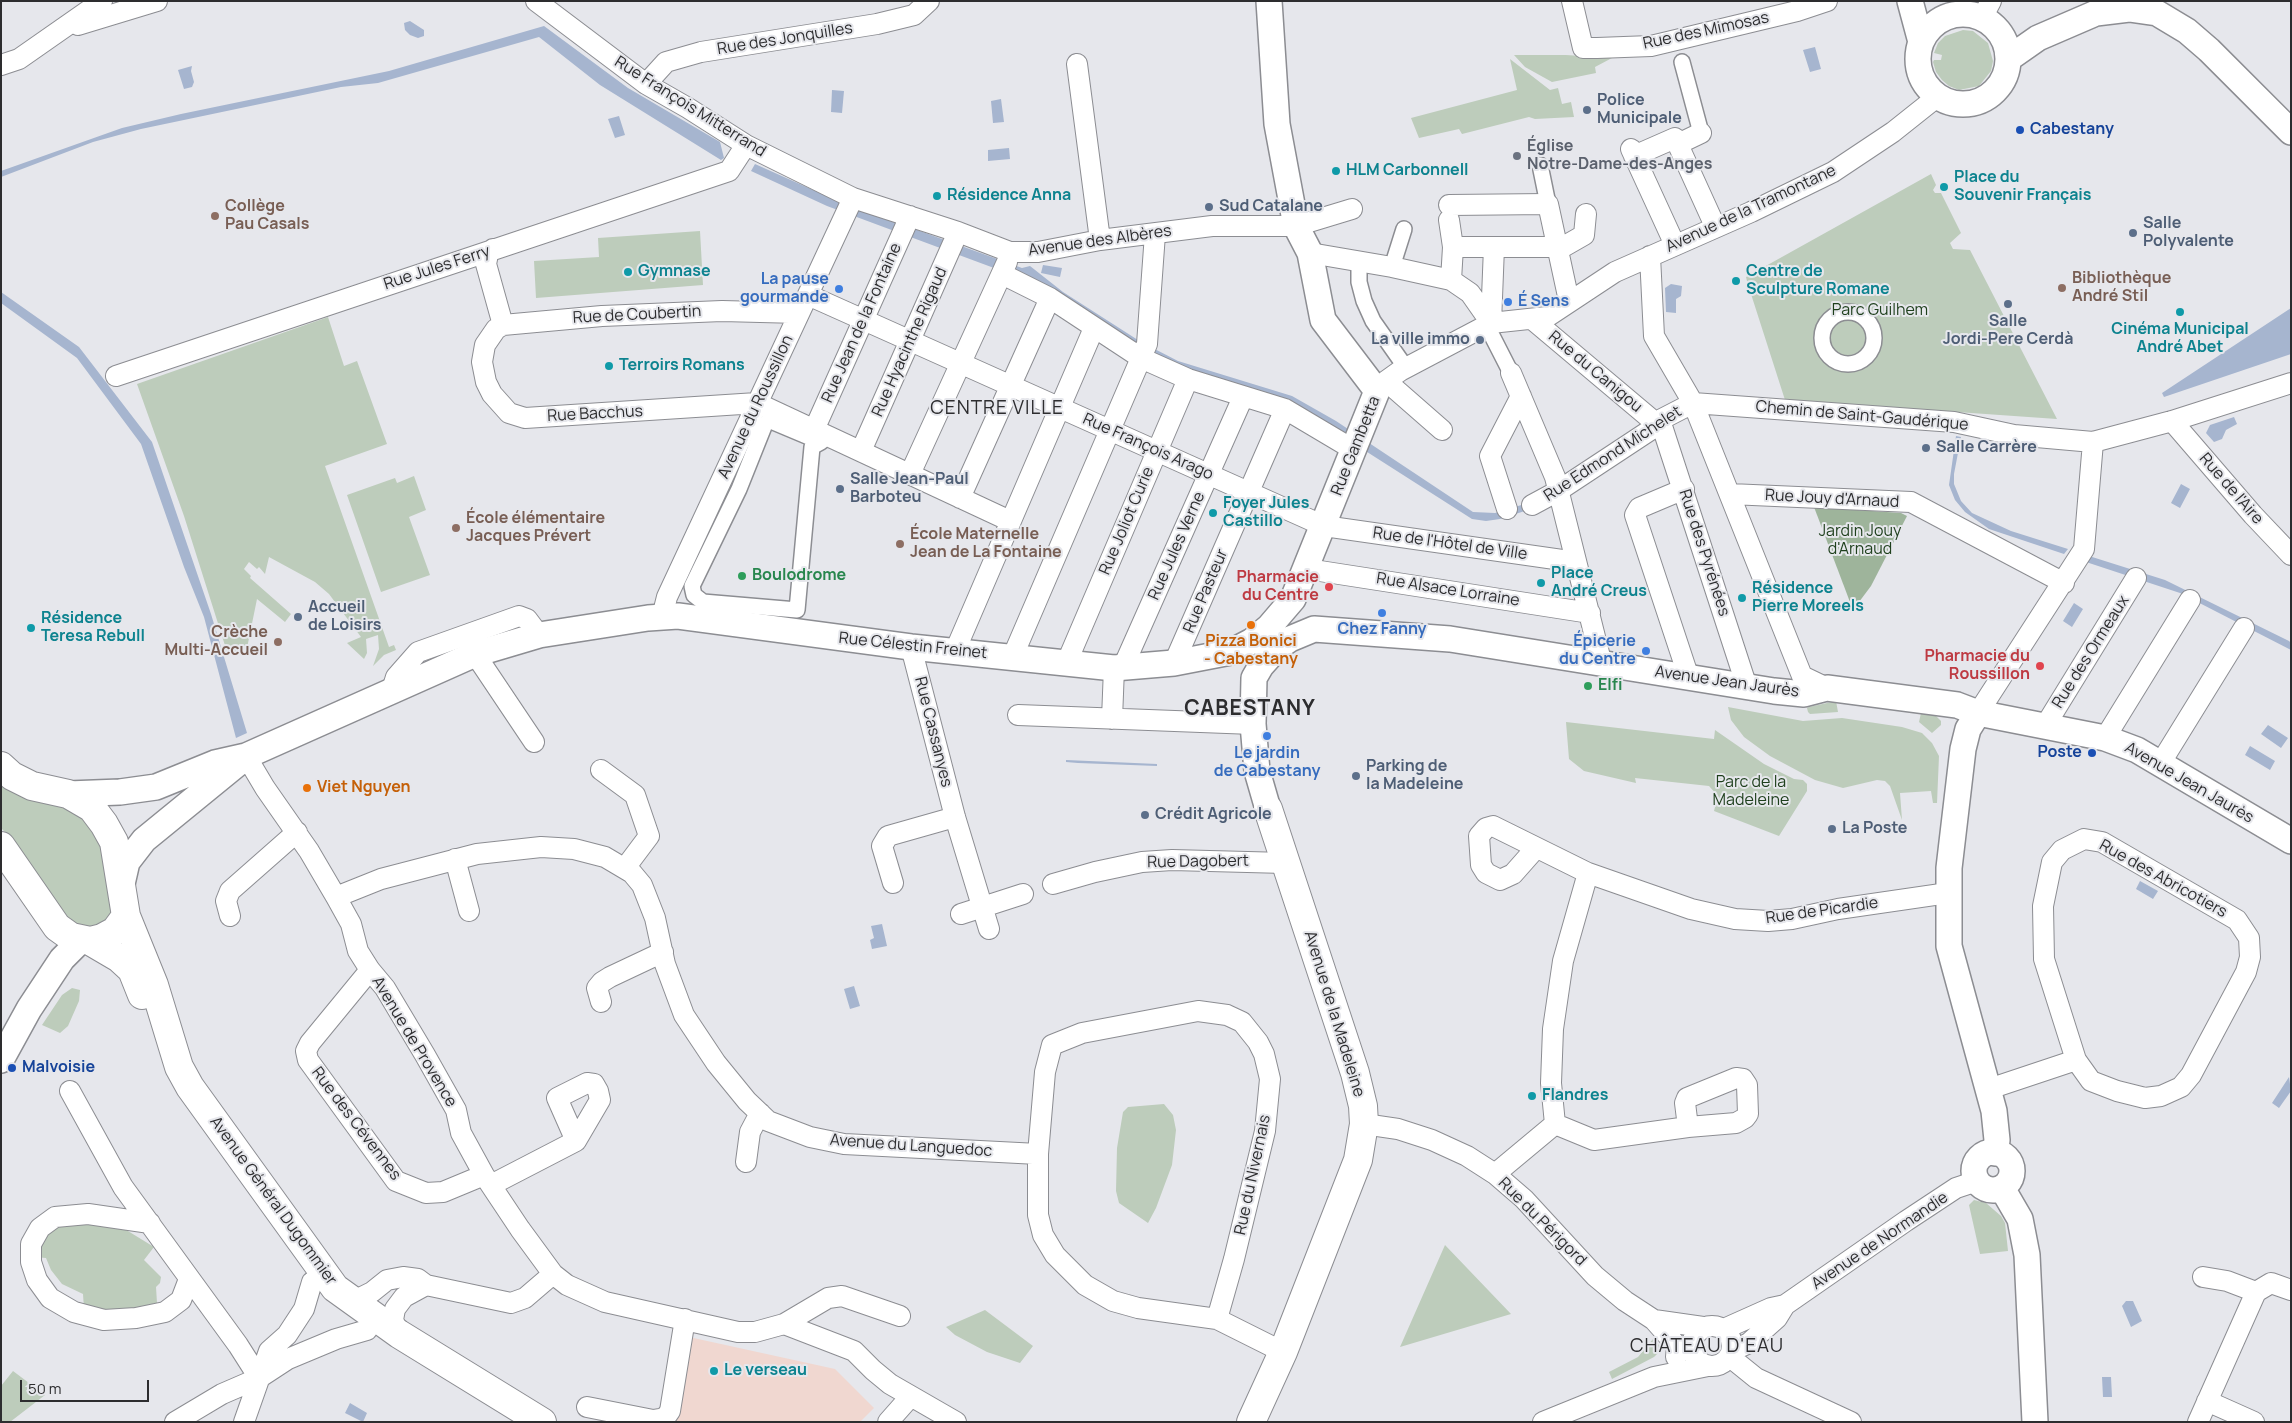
<!DOCTYPE html>
<html>
<head>
<meta charset="utf-8">
<style>
  body { margin:0 }
  #map { position:relative; width:2292px; height:1423px; overflow:hidden; background:#e6e7ec; font-family:Manrope,sans-serif }
  canvas { display:block }
  .frame { position:absolute; inset:0; border:2px solid #2d2d2f; pointer-events:none }
  .scale { position:absolute; left:20px; top:1380px; width:129px; height:22px; box-sizing:border-box; border:2px solid #2d2d2f; border-top:0; padding-left:6px; font-size:15px; line-height:18px; white-space:nowrap; color:#2d2d2f; -webkit-text-stroke:4px #e6e7ec; paint-order:stroke }
</style>
</head>
<body>
<div id="map">
<canvas width="2292" height="1423"></canvas>
<div class="frame"></div>
<div class="scale">50 m</div>
</div>
<script>
const c = document.querySelector('canvas').getContext('2d');
c.lineJoin = 'round';
function paint(path, color) { c.fillStyle = color; c.fill(path, 'evenodd'); }
const shape = rows => new Path2D(rows.map(r => 'M' + r).join(''));
function strokePath(path, color, width, dash) { c.strokeStyle = color; c.lineWidth = width; c.lineCap = dash ? 'butt' : 'round'; c.setLineDash(dash || []); c.stroke(path); }
function write(font, color, halo, rows, align = 'center') {
  c.font = font + ' Manrope,sans-serif'; c.lineWidth = 4; c.setLineDash([]); c.textBaseline = 'middle'; c.strokeStyle = halo; c.fillStyle = color; for (const [text, x, y, turn = 0] of rows) {
    c.save(); c.translate(x, y); c.rotate((+turn || 0) * Math.PI / 180); c.textAlign = isNaN(turn) ? turn : align; if (halo) c.strokeText(text, 0, 0); c.fillText(text, 0, 0); c.restore();
  }
}
paint(shape([
  [689,1337,835,1369,874,1408,860,1422,672,1422]
]), '#f0d7d0');
paint(shape([
  [1963,30,1973,31,1988,43,1993,61,1991,71,1979,86,1959,90,1949,86,1942,80,1936,72,1933,62,1934,60,1941,60,1942,55,1934,53,1938,43,1945,36],
  [1514,55,1566,55,1612,58,1595,67,1596,73,1552,82,1525,67],
  [1510,59,1550,90,1558,88,1562,104,1571,102,1574,117,1535,119,1529,117,1462,134,1459,129,1419,138,1411,118,1517,90],
  [1931,174,1936,185,1933,190,1935,193,1941,193,1961,233,1950,243,1953,249,1970,250,2057,419,1785,400,1751,294,1758,292,1755,283,1748,285,1746,277],
  [700,231,703,285,536,298,534,261,599,257,598,238],
  [328,317,344,366,357,361,387,444,325,466,389,647,394,645,396,650,384,655,373,666,379,649,378,635,366,639,367,653,364,659,347,643,361,637,329,594,315,582,269,557,265,574,259,567,257,569,249,562,244,569,251,576,250,578,291,614,285,622,257,599,247,648,228,655,184,516,137,384],
  [414,476,426,510,409,517,430,575,381,592,347,495,395,478,397,483],
  [1836,701,1838,712,1810,714,1808,712,1807,708,1809,707],
  [1728,707,1803,721,1842,718,1902,727,1922,733,1932,743,1939,756,1937,803,1933,803,1931,791,1900,793,1902,820,1890,786,1885,781,1877,780,1843,788,1815,780,1770,756,1744,737,1731,720],
  [1921,713,1933,713,1941,721,1941,725,1932,733,1919,722],
  [1566,722,1714,739,1715,730,1764,764,1794,779,1803,780,1807,784,1807,791,1779,836,1714,811,1718,796,1709,786,1635,778,1636,783,1584,771,1569,759],
  [1,778,66,803,100,832,117,911,104,928,73,927,10,837,1,828],
  [72,988,80,990,79,1001,68,1026,60,1033,42,1025,62,995],
  [1164,1104,1173,1115,1176,1130,1172,1165,1156,1208,1148,1223,1119,1203,1116,1191,1117,1148,1123,1112,1128,1107],
  [1974,1200,1986,1203,2001,1216,2005,1223,2008,1251,1980,1254,1969,1205],
  [66,1220,123,1228,154,1247,144,1260,161,1277,160,1283,156,1287,157,1303,116,1312,84,1309,83,1294,62,1284,51,1270,46,1258,34,1257,39,1241],
  [1445,1245,1511,1314,1400,1347],
  [985,1310,1033,1346,1020,1363,987,1352,955,1335,946,1327],
  [1653,1339,1660,1346,1659,1352,1654,1357,1612,1379,1609,1372,1638,1357],
  [13,1371,45,1395,10,1422,1,1422,1,1386]
]), '#bdccbb');
paint(shape([
  [1814,507,1901,513,1907,516,1871,586,1853,610]
]), '#9eb49b');
paint(shape([
  [410,21,424,30,424,36,418,38,410,35,405,30,404,23],
  [544,26,628,88,720,142,724,158,721,160,600,85,539,37,378,83,341,87,141,129,93,142,1,177,1,171,122,128,181,114,389,71],
  [1815,47,1821,69,1810,72,1803,50],
  [192,66,191,71,194,82,192,87,184,89,178,70],
  [832,90,844,91,842,113,831,112],
  [1001,99,1004,122,993,123,991,101],
  [619,116,625,135,615,138,608,119],
  [1009,148,1010,159,988,161,988,150],
  [755,164,860,211,862,210,1022,268,1030,266,1063,292,1141,342,1178,361,1292,396,1336,421,1473,512,1495,513,1528,503,1531,509,1500,519,1486,521,1472,519,1364,450,1175,370,994,268,827,206,751,171],
  [1043,265,1062,268,1060,277,1041,273],
  [1671,284,1682,286,1681,296,1676,299,1676,313,1666,312,1665,288],
  [1,292,79,347,152,442,211,614,247,733,236,738,204,617,184,567,141,444,77,358,1,303],
  [2291,308,2291,354,2164,397,2162,393],
  [2234,417,2237,424,2226,430,2222,439,2214,442,2206,433,2210,425],
  [1956,436,1961,437,1954,474,1954,484,1961,501,1972,513,2011,531,2068,549,2064,554,1989,529,1965,512,1955,500,1949,485],
  [2181,484,2190,489,2180,508,2171,503],
  [2089,556,2165,580,2289,641,2291,643,2291,650,2180,593,2086,562],
  [2074,603,2083,609,2072,627,2063,621],
  [2268,725,2288,738,2281,748,2261,734],
  [2250,746,2275,761,2270,770,2245,755],
  [1066,760,1112,762,1157,764,1157,766,1078,763,1066,762],
  [2140,881,2158,891,2153,899,2136,889],
  [882,924,887,946,872,949,870,940,874,938,871,926],
  [854,986,860,1006,850,1009,844,989],
  [2289,1077,2291,1091,2279,1108,2272,1103],
  [2126,1301,2133,1301,2142,1321,2131,1327,2122,1306],
  [2102,1377,2111,1377,2112,1397,2103,1397],
  [350,1403,367,1413,363,1422,345,1413]
]), '#a6b5cf');
const pedestrian = shape([
  [1682,62,1701,133],
  [1540,165,1548,204],
  [1359,261,1359,282,1364,301,1373,321,1406,368],
  [1392,267,1404,229],
  '1822 338a26 26 0 1 1 52 0a26 26 0 1 1-52 0Z',
  [1487,326,1511,373],
  [768,421,771,421,821,442,812,447,797,610,703,602,694,595,692,586,739,489,765,424,768,421]
]);
const minor = shape([
  [536,1,646,84,688,108,746,145,853,198,958,232,1010,252,1038,252,1100,240,1212,226,1296,226,1352,209],
  [1572,1,1583,48,1597,48,1651,46,1797,11,1827,1],
  [1982,18,1991,1],
  [78,25,157,1],
  [1077,64,1100,240],
  [1,65,19,59,102,1],
  [646,84,666,62,701,52,877,24,914,15,929,1],
  [1678,144,1701,133],
  [1631,149,1675,245],
  [1634,156,1675,138,1715,226],
  [1449,205,1548,204,1569,301],
  [1449,220,1453,247,1451,280],
  [1453,247,1563,247,1584,235,1586,214],
  [493,249,488,254,486,264,503,325],
  [1310,253,1392,267,1451,280,1470,293,1491,323],
  [1650,256,1654,336,1693,403,1802,676,1827,688],
  [1002,274,1050,298,1141,358,1188,379,1285,409,1354,450],
  [808,295,1324,526,1576,562],
  [799,313,722,311,602,316,503,325,496,329,485,345,482,362,486,382,492,394,509,413,525,418,757,403,1010,521],
  [1532,319,1658,425],
  [1491,323,1494,247],
  [1511,373,1555,477,1602,665],
  [116,376,729,171,746,145],
  [1386,381,1442,430],
  [1377,391,1386,381,1400,371,1491,323,1547,317,1615,272,1751,212,1833,172,1893,132,1937,97],
  [1693,403,1954,422,2014,435,2093,442,2172,421,2291,383],
  [1660,420,1747,687],
  [2172,421,2253,515,2291,555],
  [814,430,910,216],
  [861,451,958,232],
  [910,474,1007,262],
  [1684,489,1639,508,1635,515,1689,678],
  [1730,494,1911,502,2064,583],
  [960,498,1050,298],
  [1532,505,1558,491,1658,425,1660,420,1693,403],
  [1507,509,1490,456,1521,396],
  [1307,569,1590,613],
  [662,617,667,597,853,198],
  [911,647,955,817,989,929],
  [955,651,1094,328],
  [475,654,534,742],
  [1012,658,1147,344,1155,234],
  [1174,663,1285,409],
  [1066,664,1188,379],
  [1123,667,1243,397],
  [392,690,396,677,418,652,519,616,527,619,539,635],
  [1978,713,2084,549,2093,442],
  [1018,715,1253,724],
  [1112,719,1114,668],
  [2045,726,2136,578],
  [2105,738,2190,600],
  [246,756,265,788,309,851,336,897,351,924,358,951,370,970,385,988,425,1055,456,1110,461,1133,484,1175,520,1229,553,1274,567,1285,605,1302,738,1332,755,1332,784,1324,854,1351,873,1370,890,1384,956,1422],
  [2160,764,2244,628],
  [601,770,635,795,649,836,625,868],
  [1536,848,1513,874,1500,880,1486,873,1481,865,1479,836,1486,828,1493,826,1588,873,1691,909,1735,919,1768,921,1792,919,1838,909,1948,893],
  [455,859,469,911],
  [893,883,882,846,888,836,955,817],
  [1053,884,1095,872,1142,862,1172,860,1285,863],
  [336,897,381,879,477,854,541,847,574,849,605,857,632,873,642,885,655,918,665,964,684,1015,716,1063,747,1101,768,1121,810,1137,844,1144,1038,1154],
  [961,914,1023,894],
  [230,916,226,901,230,891,297,832],
  [370,970,310,1043,306,1051,308,1060,396,1181,426,1193,443,1192,484,1175],
  [601,1002,597,988,602,982,610,977,663,952],
  [1989,1089,2076,1060,2091,1081,2117,1091,2145,1098,2161,1096,2181,1087,2191,1075,2246,972,2250,957,2249,938,2237,920,2102,842,2084,839,2062,850,2052,862,2043,906,2044,959,2076,1060],
  [70,1091,123,1187,238,1345,259,1378],
  [1364,1124,1398,1129,1432,1140,1467,1156,1495,1174,1524,1199,1595,1276,1625,1301,1654,1320,1677,1346,1676,1357],
  [1555,1124,1594,1140,1688,1127,1736,1123,1745,1118,1748,1114,1747,1085,1743,1079,1736,1078,1687,1098,1685,1103,1688,1127],
  [1555,1124,1551,1083,1553,1029,1563,961,1588,873],
  [746,1162,750,1132,760,1113],
  [1495,1174,1555,1124],
  [491,1185,576,1141,600,1100,598,1091,594,1084,587,1083,557,1098,576,1141],
  [150,1223,88,1214,55,1217,40,1228,31,1244,31,1262,37,1280,50,1298,74,1312,104,1320,136,1318,165,1312,181,1300,189,1279],
  [2203,1277,2227,1281,2256,1292],
  [2256,1292,2271,1283,2291,1290],
  [352,1302,372,1292,387,1280,403,1277,418,1279,426,1285,511,1303,525,1298,553,1274],
  [1217,1319,1234,1259,1265,1131,1270,1079,1264,1054,1258,1042,1242,1022,1227,1015,1198,1011,1082,1033,1052,1045,1045,1072,1038,1154,1038,1215,1043,1235,1055,1255,1085,1285,1113,1301,1138,1308,1217,1319,1283,1352],
  [1654,1320,1703,1327],
  [784,1324,828,1298,842,1296,900,1316],
  '1692 1346a20 20 0 1 1 40 0a20 20 0 1 1-40 0Z',
  [1724,1329,1771,1308,1785,1305],
  [399,1334,393,1320,395,1309,404,1297,426,1285],
  [1732,1351,1749,1343,1777,1318,1785,1305,1906,1221,1956,1188,1977,1181],
  [1730,1357,1756,1378,1851,1422],
  [2207,1401,2254,1422],
  [587,1407,653,1420,665,1418,670,1411,685,1319],
  [175,1422,222,1394,259,1378,288,1359,336,1339,367,1330],
  [244,1422,269,1351,287,1335,304,1309,312,1282],
  [888,1422,911,1396],
  [1543,1422,1654,1377,1708,1366],
  [2198,1422,2256,1292]
]);
const tertiary = shape([
  [1910,1,1921,42],
  '1918 59a45 45 0 1 1 90 0a45 45 0 1 1-90 0Z',
  [2008,59,2038,38,2096,13,2129,9,2157,13,2187,31,2209,50,2291,132],
  [1978,713,1968,729,1963,749,1949,868,1949,946,1994,1111,1997,1140,1995,1153],
  [68,794,120,792,156,787,215,763,246,756,475,654,539,635,648,618,678,616,911,647,1114,668,1174,663,1231,652,1252,641,1269,627,1293,599,1377,391,1323,320,1310,253,1296,226,1277,124,1269,1],
  [1268,809,1257,771,1253,724,1254,678,1261,666,1277,648,1290,639,1314,629,1450,639,1774,691,1804,694,1827,688,1957,705,1978,713,2105,738,2137,750,2291,841],
  [122,884,127,862,144,840,242,760],
  [1,1060,29,1009,62,959,81,940],
  '1974 1171a19 19 0 1 1 38 0a19 19 0 1 1-38 0Z',
  [2002,1188,2020,1219,2027,1255,2035,1422]
]);
const secondary = shape([
  [1,766,12,776,32,786,68,794,92,808,104,824,114,842,126,916,115,931,102,938,90,941,71,937,57,927,1,846],
  [126,916,154,985,179,1067,190,1087,335,1288,399,1334,542,1422],
  [90,941,119,958,132,970,142,995],
  [1251,1422,1283,1352,1358,1160,1364,1124,1363,1106,1355,1073,1268,809]
]);
strokePath(pedestrian, '#8c8d92', 18);
strokePath(minor, '#8c8d92', 22);
strokePath(tertiary, '#8c8d92', 28);
strokePath(secondary, '#8c8d92', 30);
strokePath(pedestrian, '#fff', 15);
strokePath(minor, '#fff', 20);
strokePath(tertiary, '#fff', 25);
strokePath(secondary, '#fff', 28);
for (const [x, y, r, color] of [
  [1587,110,5,"#5c6f8a"],
  [2020,130,5,"#1a4fb4"],
  [1517,156,5,"#6b7280"],
  [1336,171,5,"#0f9aa8"],
  [1944,187,5,"#0f9aa8"],
  [937,196,5,"#0f9aa8"],
  [1209,207,5,"#5c6f8a"],
  [215,216,5,"#8d6e63"],
  [2133,233,5,"#5c6f8a"],
  [628,272,5,"#0f9aa8"],
  [1736,281,5,"#0f9aa8"],
  [2062,288,5,"#8d6e63"],
  [839,289,5,"#3f7fe0"],
  [1508,302,5,"#3f7fe0"],
  [2008,304,5,"#5c6f8a"],
  [2180,312,5,"#0f9aa8"],
  [1480,340,5,"#5c6f8a"],
  [609,366,5,"#0f9aa8"],
  [1926,448,5,"#5c6f8a"],
  [840,489,5,"#5c6f8a"],
  [1213,513,5,"#0f9aa8"],
  [456,528,5,"#8d6e63"],
  [900,544,5,"#8d6e63"],
  [742,576,5,"#2e9e5b"],
  [1541,583,5,"#0f9aa8"],
  [1329,587,5,"#e0444e"],
  [1742,598,5,"#0f9aa8"],
  [1382,613,5,"#3f7fe0"],
  [298,617,5,"#5c6f8a"],
  [1251,625,5,"#e8710a"],
  [31,628,5,"#0f9aa8"],
  [278,642,5,"#8d6e63"],
  [1646,651,5,"#3f7fe0"],
  [2040,666,5,"#e0444e"],
  [1588,686,5,"#2e9e5b"],
  [1267,736,5,"#3f7fe0"],
  [2092,753,5,"#1a4fb4"],
  [1356,776,5,"#5c6f8a"],
  [307,788,5,"#e8710a"],
  [1145,815,5,"#5c6f8a"],
  [1832,829,5,"#5c6f8a"],
  [12,1068,5,"#1a4fb4"],
  [1532,1096,5,"#0f9aa8"],
  [714,1371,5,"#0f9aa8"]
]) { const dot = new Path2D(); dot.arc(x, y, r, 0, 2 * Math.PI); c.fillStyle = color; c.fill(dot); strokePath(dot, '#e6e7ec', 2); }
write('16px', '#2d2d2f', '#e6e7ec', [
  ["Rue des Mimosas",1706,31,-12],
  ["Rue des Jonquilles",785,39,-9],
  ["Rue François Mitterrand",690,107,32],
  ["Avenue de la Tramontane",1751,209,-25],
  ["Avenue des Albères",1100,241,-8],
  ["Rue Jules Ferry",437,268,-18],
  ["Rue de Coubertin",637,315,-3],
  ["Rue Jean de la Fontaine",862,323,-66],
  ["Rue Hyacinthe Rigaud",910,342,-66],
  ["Rue du Canigou",1595,372,40],
  ["Avenue du Roussillon",756,407,-65],
  ["Rue Bacchus",595,414,-3],
  ["Chemin de Saint-Gaudérique",1862,416,5],
  ["Rue Gambetta",1356,446,-68],
  ["Rue François Arago",1148,447,24],
  ["Rue Edmond Michelet",1613,454,-33],
  ["Rue de l'Aire",2231,489,49],
  ["Rue Jouy d'Arnaud",1832,499,3],
  ["Rue Joliot Curie",1127,521,-67],
  ["Rue de l'Hôtel de Ville",1450,544,8],
  ["Rue Jules Verne",1177,546,-66],
  ["Rue des Pyrénées",1704,553,72],
  ["Rue Alsace Lorraine",1448,590,9],
  ["Rue Pasteur",1206,591,-67],
  ["Rue Célestin Freinet",913,646,6],
  ["Rue des Ormeaux",2091,652,-58],
  ["Avenue Jean Jaurès",1727,682,8],
  ["Rue Cassanyes",933,732,76],
  ["Avenue Jean Jaurès",2189,783,30],
  ["Rue Dagobert",1198,862,-1],
  ["Rue des Abricotiers",2163,879,29],
  ["Rue de Picardie",1822,911,-8],
  ["Avenue de la Madeleine",1334,1014,73],
  ["Avenue de Provence",414,1042,59],
  ["Rue des Cévennes",356,1124,53],
  ["Avenue du Languedoc",911,1146,4],
  ["Rue du Nivernais",1253,1175,-78],
  ["Avenue Général Dugommier",273,1201,54],
  ["Rue du Périgord",1542,1222,45],
  ["Avenue de Normandie",1880,1241,-34]
]);
write('bold 16px', '#4e5e75', '#e6e7ec', [
  ["Police",1597,101],
  ["Municipale",1597,119],
  ["Sud Catalane",1219,207],
  ["Salle",2143,224],
  ["Polyvalente",2143,242],
  ["Salle",2008,322,"center"],
  ["Jordi-Pere Cerdà",2008,340,"center"],
  ["La ville immo",1470,340,"right"],
  ["Salle Carrère",1936,448],
  ["Salle Jean-Paul",850,480],
  ["Barboteu",850,498],
  ["Accueil",308,608],
  ["de Loisirs",308,626],
  ["Parking de",1366,767],
  ["la Madeleine",1366,785],
  ["Crédit Agricole",1155,815],
  ["La Poste",1842,829]
], 'left');
write('bold 16px', '#164399', '#e6e7ec', [
  ["Cabestany",2030,130],
  ["Poste",2082,753,"right"],
  ["Malvoisie",22,1068]
], 'left');
write('bold 16px', '#5b616d', '#e6e7ec', [
  ["Église",1527,147],
  ["Notre-Dame-des-Anges",1527,165]
], 'left');
write('bold 16px', '#0d838f', '#e6e7ec', [
  ["HLM Carbonnell",1346,171],
  ["Place du",1954,178],
  ["Souvenir Français",1954,196],
  ["Résidence Anna",947,196],
  ["Gymnase",638,272],
  ["Centre de",1746,272],
  ["Sculpture Romane",1746,290],
  ["Cinéma Municipal",2180,330,"center"],
  ["André Abet",2180,348,"center"],
  ["Terroirs Romans",619,366],
  ["Foyer Jules",1223,504],
  ["Castillo",1223,522],
  ["Place",1551,574],
  ["André Creus",1551,592],
  ["Résidence",1752,589],
  ["Pierre Moreels",1752,607],
  ["Résidence",41,619],
  ["Teresa Rebull",41,637],
  ["Flandres",1542,1096],
  ["Le verseau",724,1371]
], 'left');
write('bold 16px', '#785e54', '#e6e7ec', [
  ["Collège",225,207],
  ["Pau Casals",225,225],
  ["Bibliothèque",2072,279],
  ["André Stil",2072,297],
  ["École élémentaire",466,519],
  ["Jacques Prévert",466,537],
  ["École Maternelle",910,535],
  ["Jean de La Fontaine",910,553],
  ["Crèche",268,633,"right"],
  ["Multi-Accueil",268,651,"right"]
], 'left');
write('bold 16px', '#366cbe', '#e6e7ec', [
  ["La pause",829,280],
  ["gourmande",829,298],
  ["É Sens",1518,302,"left"],
  ["Chez Fanny",1382,630,"center"],
  ["Épicerie",1636,642],
  ["du Centre",1636,660],
  ["Le jardin",1267,754,"center"],
  ["de Cabestany",1267,772,"center"]
], 'right');
write('16px', '#1e3f1c', '#e6e7ec', [
  ["Parc Guilhem",1880,311],
  ["Jardin Jouy",1860,532],
  ["d'Arnaud",1860,550],
  ["Parc de la",1751,783],
  ["Madeleine",1751,801]
]);
write('bold 16px', '#27864d', '#e6e7ec', [
  ["Boulodrome",752,576],
  ["Elfi",1598,686]
], 'left');
write('bold 16px', '#be3a42', '#e6e7ec', [
  ["Pharmacie",1319,578],
  ["du Centre",1319,596],
  ["Pharmacie du",2030,657],
  ["Roussillon",2030,675]
], 'right');
write('bold 16px', '#c56008', '#e6e7ec', [
  ["Pizza Bonici",1251,642],
  ["- Cabestany",1251,660],
  ["Viet Nguyen",317,788,"left"]
]);
c.letterSpacing = '1px';
write('19px', '#2d2d2f', '#e6e7ec', [
  ["CENTRE VILLE",997,409],
  ["CHÂTEAU D'EAU",1707,1347]
]);
c.letterSpacing = '0px';
c.letterSpacing = '1px';
write('bold 21px', '#2d2d2f', '#e6e7ec', [
  ["CABESTANY",1250,709]
]);
c.letterSpacing = '0px';
</script>
</body>
</html>
